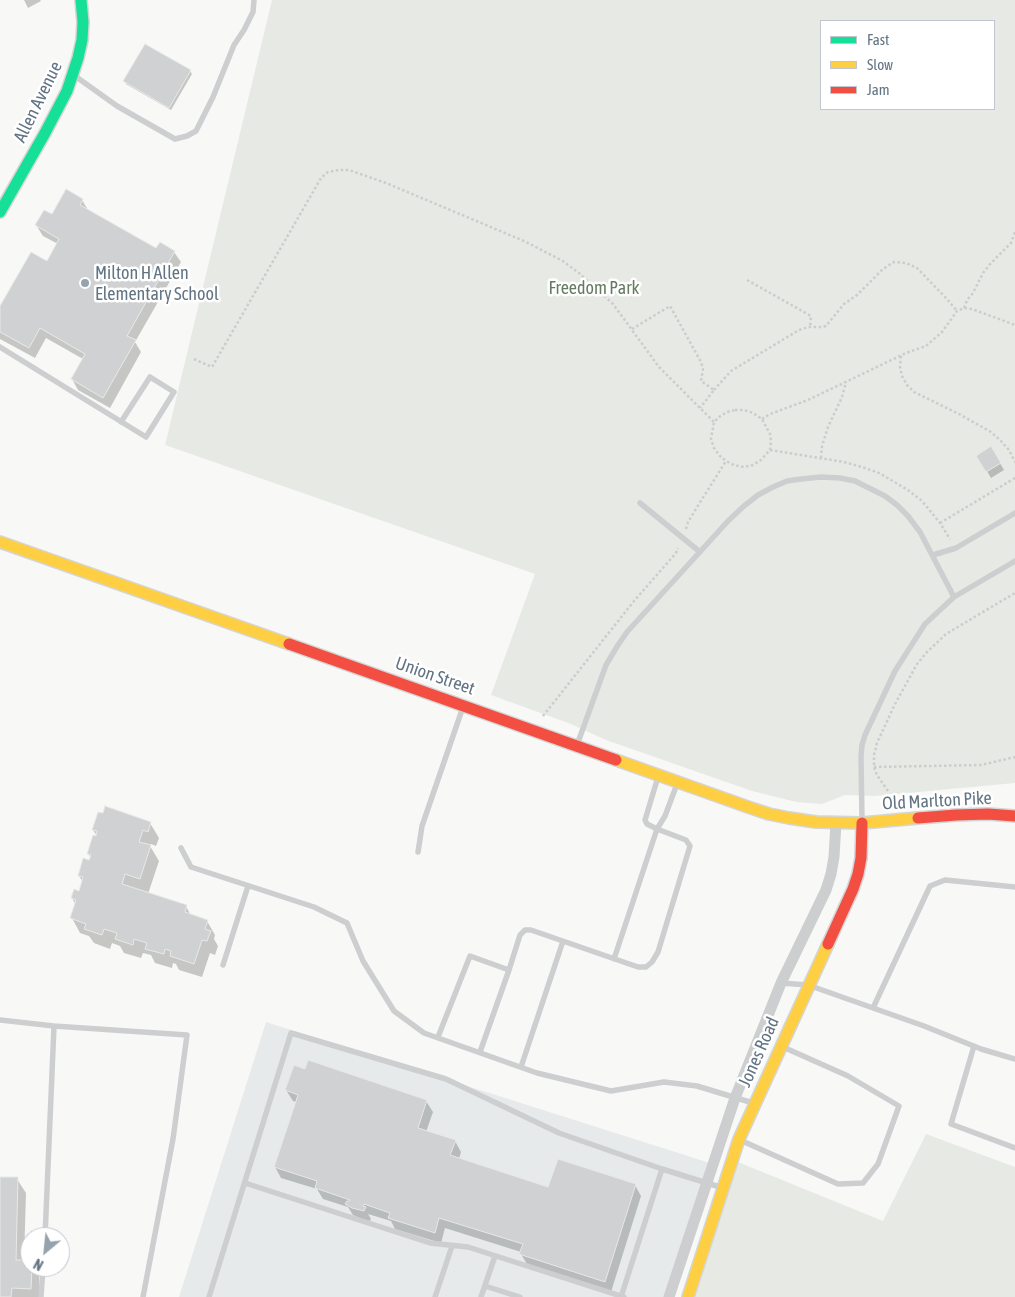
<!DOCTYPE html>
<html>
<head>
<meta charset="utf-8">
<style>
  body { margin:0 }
  #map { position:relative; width:1015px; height:1297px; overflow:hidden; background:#f8f8f7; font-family:"Asap Condensed",sans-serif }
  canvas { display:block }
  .legend { position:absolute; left:820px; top:20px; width:175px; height:90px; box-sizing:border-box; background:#fff; border:1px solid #c0c7ce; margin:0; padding:6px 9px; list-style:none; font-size:15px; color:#627484 }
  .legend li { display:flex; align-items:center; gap:10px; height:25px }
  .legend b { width:25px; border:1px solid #c0c7ce }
  .north { position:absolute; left:20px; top:1227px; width:50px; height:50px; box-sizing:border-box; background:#fff; border:1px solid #c0c7ce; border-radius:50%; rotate:208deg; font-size:14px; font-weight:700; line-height:20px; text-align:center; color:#627484 }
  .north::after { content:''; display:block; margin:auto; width:18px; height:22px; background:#96a2ac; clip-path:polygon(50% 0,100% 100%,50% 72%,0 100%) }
</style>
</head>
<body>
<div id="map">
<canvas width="1015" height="1297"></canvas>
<ul class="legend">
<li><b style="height:6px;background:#16e098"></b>Fast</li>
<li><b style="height:6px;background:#ffcf43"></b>Slow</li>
<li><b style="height:6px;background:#f24e42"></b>Jam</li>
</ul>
<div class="north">N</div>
</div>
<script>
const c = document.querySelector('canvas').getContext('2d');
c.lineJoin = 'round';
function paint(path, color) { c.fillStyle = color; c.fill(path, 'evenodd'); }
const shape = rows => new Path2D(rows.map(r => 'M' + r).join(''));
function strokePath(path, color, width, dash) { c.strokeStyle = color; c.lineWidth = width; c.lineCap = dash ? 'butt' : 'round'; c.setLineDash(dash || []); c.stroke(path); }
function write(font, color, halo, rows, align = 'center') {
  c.font = font + ' "Asap Condensed",sans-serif'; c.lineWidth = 5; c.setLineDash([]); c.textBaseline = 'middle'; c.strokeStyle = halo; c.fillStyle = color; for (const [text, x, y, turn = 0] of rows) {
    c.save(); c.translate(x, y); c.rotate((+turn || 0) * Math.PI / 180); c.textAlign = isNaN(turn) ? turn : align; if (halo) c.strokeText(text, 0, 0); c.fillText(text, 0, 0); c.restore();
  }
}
paint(shape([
  [266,1022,713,1164,669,1297,179,1297]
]), '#e7eaea');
paint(shape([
  [272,0,1015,0,1015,783,875,796,845,795,822,804,796,802,752,791,606,740,571,724,491,695,535,574,165,445],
  [821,21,994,21,994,109,821,109],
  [926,1134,1015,1167,1015,1297,681,1297,728,1158,883,1221]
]), '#e7eae4');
paint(shape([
  [24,0,40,0,41,1,28,8],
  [190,71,192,74,171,110,126,84,125,81],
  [82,200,88,210,157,250,174,252,181,262,135,342,141,352,110,408,78,390,72,379,83,359,46,338,35,358,0,339,0,308,47,263,58,244,43,236,36,225],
  [991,448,1004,470,991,478,978,456],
  [150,823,159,838,156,846,151,844,150,846,159,861,148,894,186,906,191,916,207,921,215,935,214,939,218,946,215,955,210,953,202,977,179,970,176,964,173,963,172,968,155,963,151,955,143,953,141,958,124,953,120,946,112,943,110,949,94,943,89,936,80,933,72,918,76,905,72,898,80,893,83,882,79,876,90,862,91,859,88,853,97,836,93,830],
  [286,1090,426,1101,433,1112,426,1132,455,1141,461,1152,459,1159,549,1188,635,1185,641,1196,611,1292,527,1264,521,1254,521,1252,445,1228,441,1243,395,1229,391,1221,368,1214,371,1219,370,1221,364,1220,353,1215,348,1207,323,1199,317,1189,281,1178,275,1167,296,1102,293,1101],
  [0,1178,17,1179,26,1193,24,1261,30,1261,30,1267,34,1267,39,1276,39,1297,0,1297]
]), '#0003');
const building = shape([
  [145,44,191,70,169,108,123,81,145,44],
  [66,189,83,199,80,205,156,248,160,242,175,251,127,336,136,340,103,398,71,379,85,354,40,328,29,348,0,332,0,306,31,252,47,261,59,239,35,225,44,210,52,214,66,189],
  [991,446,1001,463,986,472,976,456,991,446],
  [105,806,151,822,148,832,143,830,139,842,151,845,140,879,125,874,122,884,187,905,185,912,208,920,205,929,211,931,207,941,202,940,194,964,170,956,171,951,165,949,164,954,145,949,147,943,134,939,133,945,115,939,117,933,104,929,102,935,84,929,86,924,70,918,76,900,71,898,74,889,79,891,83,877,78,876,83,858,89,860,91,855,87,854,93,835,96,836,97,831,92,830,98,812,103,813,105,806],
  [308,1060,427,1100,418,1128,456,1140,450,1155,548,1187,558,1159,636,1184,605,1282,519,1254,523,1244,439,1218,435,1233,388,1218,390,1213,364,1204,363,1206,366,1207,364,1211,352,1208,345,1204,347,1201,349,1201,350,1200,315,1188,317,1181,274,1167,298,1095,285,1090,294,1065,305,1069,308,1060],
  [0,1177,18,1177,16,1260,30,1260,30,1267,32,1267,31,1289,12,1288,11,1297,0,1297,0,1177]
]);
paint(building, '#cfd1d2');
strokePath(building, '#e8e8e7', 1);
const fast = shape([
  [0,212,45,133,67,91,78,58,82,40,83,22,81,0]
]);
const slow = shape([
  [0,542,289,644],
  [616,760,748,807,769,814,789,818,816,822,862,823,918,818],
  [688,1297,739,1139,828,944]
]);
const jam = shape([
  [289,644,616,760],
  [918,818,956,815,988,814,1015,816],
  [828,944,853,889,858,874,861,858,862,823]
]);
strokePath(fast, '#d4d5d6', 14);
strokePath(slow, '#d4d5d6', 14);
strokePath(jam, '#d4d5d6', 14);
strokePath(shape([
  [747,280,811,316,810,327],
  [964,308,967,300,973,293,983,273,991,263,1011,243,1015,232],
  [632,329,670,306,701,362,703,369,701,381,714,390,700,408],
  [901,356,900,367,902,376,907,385,914,392,959,414,991,432,1000,440,1009,450,1015,462],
  [194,359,212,367,321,178,328,172,339,170,349,170,386,183,524,241,563,261,579,273,613,304,659,367,714,422],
  [714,390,731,371,799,330,808,327,821,327,826,326,844,304,857,295,883,269,894,262,906,263,917,268,947,299,957,311],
  [735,410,744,410,753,413,762,419,770,434,771,442,770,450,761,460,753,465,744,467,734,465,726,461,720,456,714,448,711,439,714,422,719,417,727,412,735,410],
  [762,419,770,414,808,400,906,353,926,346,942,332,957,311,964,308,972,309,1015,325],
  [770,450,844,462,862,467,879,473,908,490,922,501,940,523,950,539],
  [821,458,822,446,828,427,842,397,846,382],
  [940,523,1015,478],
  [686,529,688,522,699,504,726,461],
  [543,716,634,601,676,553,678,548],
  [874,767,981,765,1015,757],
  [888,791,877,775,874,767,874,755,877,743,895,704,917,664,927,652,946,634,1015,593]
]), '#cbcccc', 2.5, [2.5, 2.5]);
strokePath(shape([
  [75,76,117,106,175,139,187,136,196,131,213,97,234,45,244,30,253,12,254,0],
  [0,347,146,437,174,392,150,377,121,422],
  [640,503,700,552],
  [933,555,956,548,1015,513],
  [577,745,606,665,618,645,627,632,728,521,744,506,758,495,773,487,787,481,801,479,821,477,840,478,855,481,885,496,897,505,908,516,920,532,954,597],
  [862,821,861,756,862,745,865,735,895,671,925,624,954,597,1015,561],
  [181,848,191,867,314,907,347,923,363,961,394,1011,424,1033,537,1073,611,1091,664,1082,697,1086,753,1103],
  [418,852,422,826,463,707],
  [614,959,657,829,665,816,677,784],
  [223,965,248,886],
  [781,983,808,985,924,1026,981,1049,1015,1059],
  [873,1008,930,886,945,880,1015,887],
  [0,1020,54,1026,45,1237],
  [54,1026,187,1035,173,1139,143,1297],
  [438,1037,470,956,509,970],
  [974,1046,951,1124,1015,1148],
  [480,1052,509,970,520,935,525,930,531,930,638,967,646,967,652,962,658,952,690,846,686,840,657,829,647,824,645,820,658,777],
  [521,1067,563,941],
  [740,1140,838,1184,863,1183,878,1164,899,1106,848,1076,783,1047],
  [245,1183,430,1243,468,1247,624,1297],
  [485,1286,520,1297],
  [41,1297,43,1267],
  [209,1297,291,1033,446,1079,559,1133,662,1169],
  [435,1297,452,1246],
  [481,1297,495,1256],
  [621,1297,662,1169,723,1188]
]), '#cdcecf', 5.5);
strokePath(shape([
  [669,1297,735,1098,781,983,826,890,831,874,834,857,836,823]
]), '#cdcecf', 11);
strokePath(fast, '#16e098', 11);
strokePath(slow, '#ffcf43', 11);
strokePath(jam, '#f24e42', 11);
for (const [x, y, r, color] of [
  [85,283,5,"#96a2ac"]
]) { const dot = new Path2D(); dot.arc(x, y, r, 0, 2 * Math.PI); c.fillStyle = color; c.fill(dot); strokePath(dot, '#fff', 2); }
write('18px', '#627484', '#fff', [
  ["Allen Avenue",38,102,-64],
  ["Union Street",435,676,19],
  ["Old Marlton Pike",937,801,-3],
  ["Jones Road",759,1052,-66]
]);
write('18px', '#627484', '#fff', [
  ["Milton H Allen",95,273],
  ["Elementary School",95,294]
], 'left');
write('18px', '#667a61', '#fff', [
  ["Freedom Park",594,288]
]);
</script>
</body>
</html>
